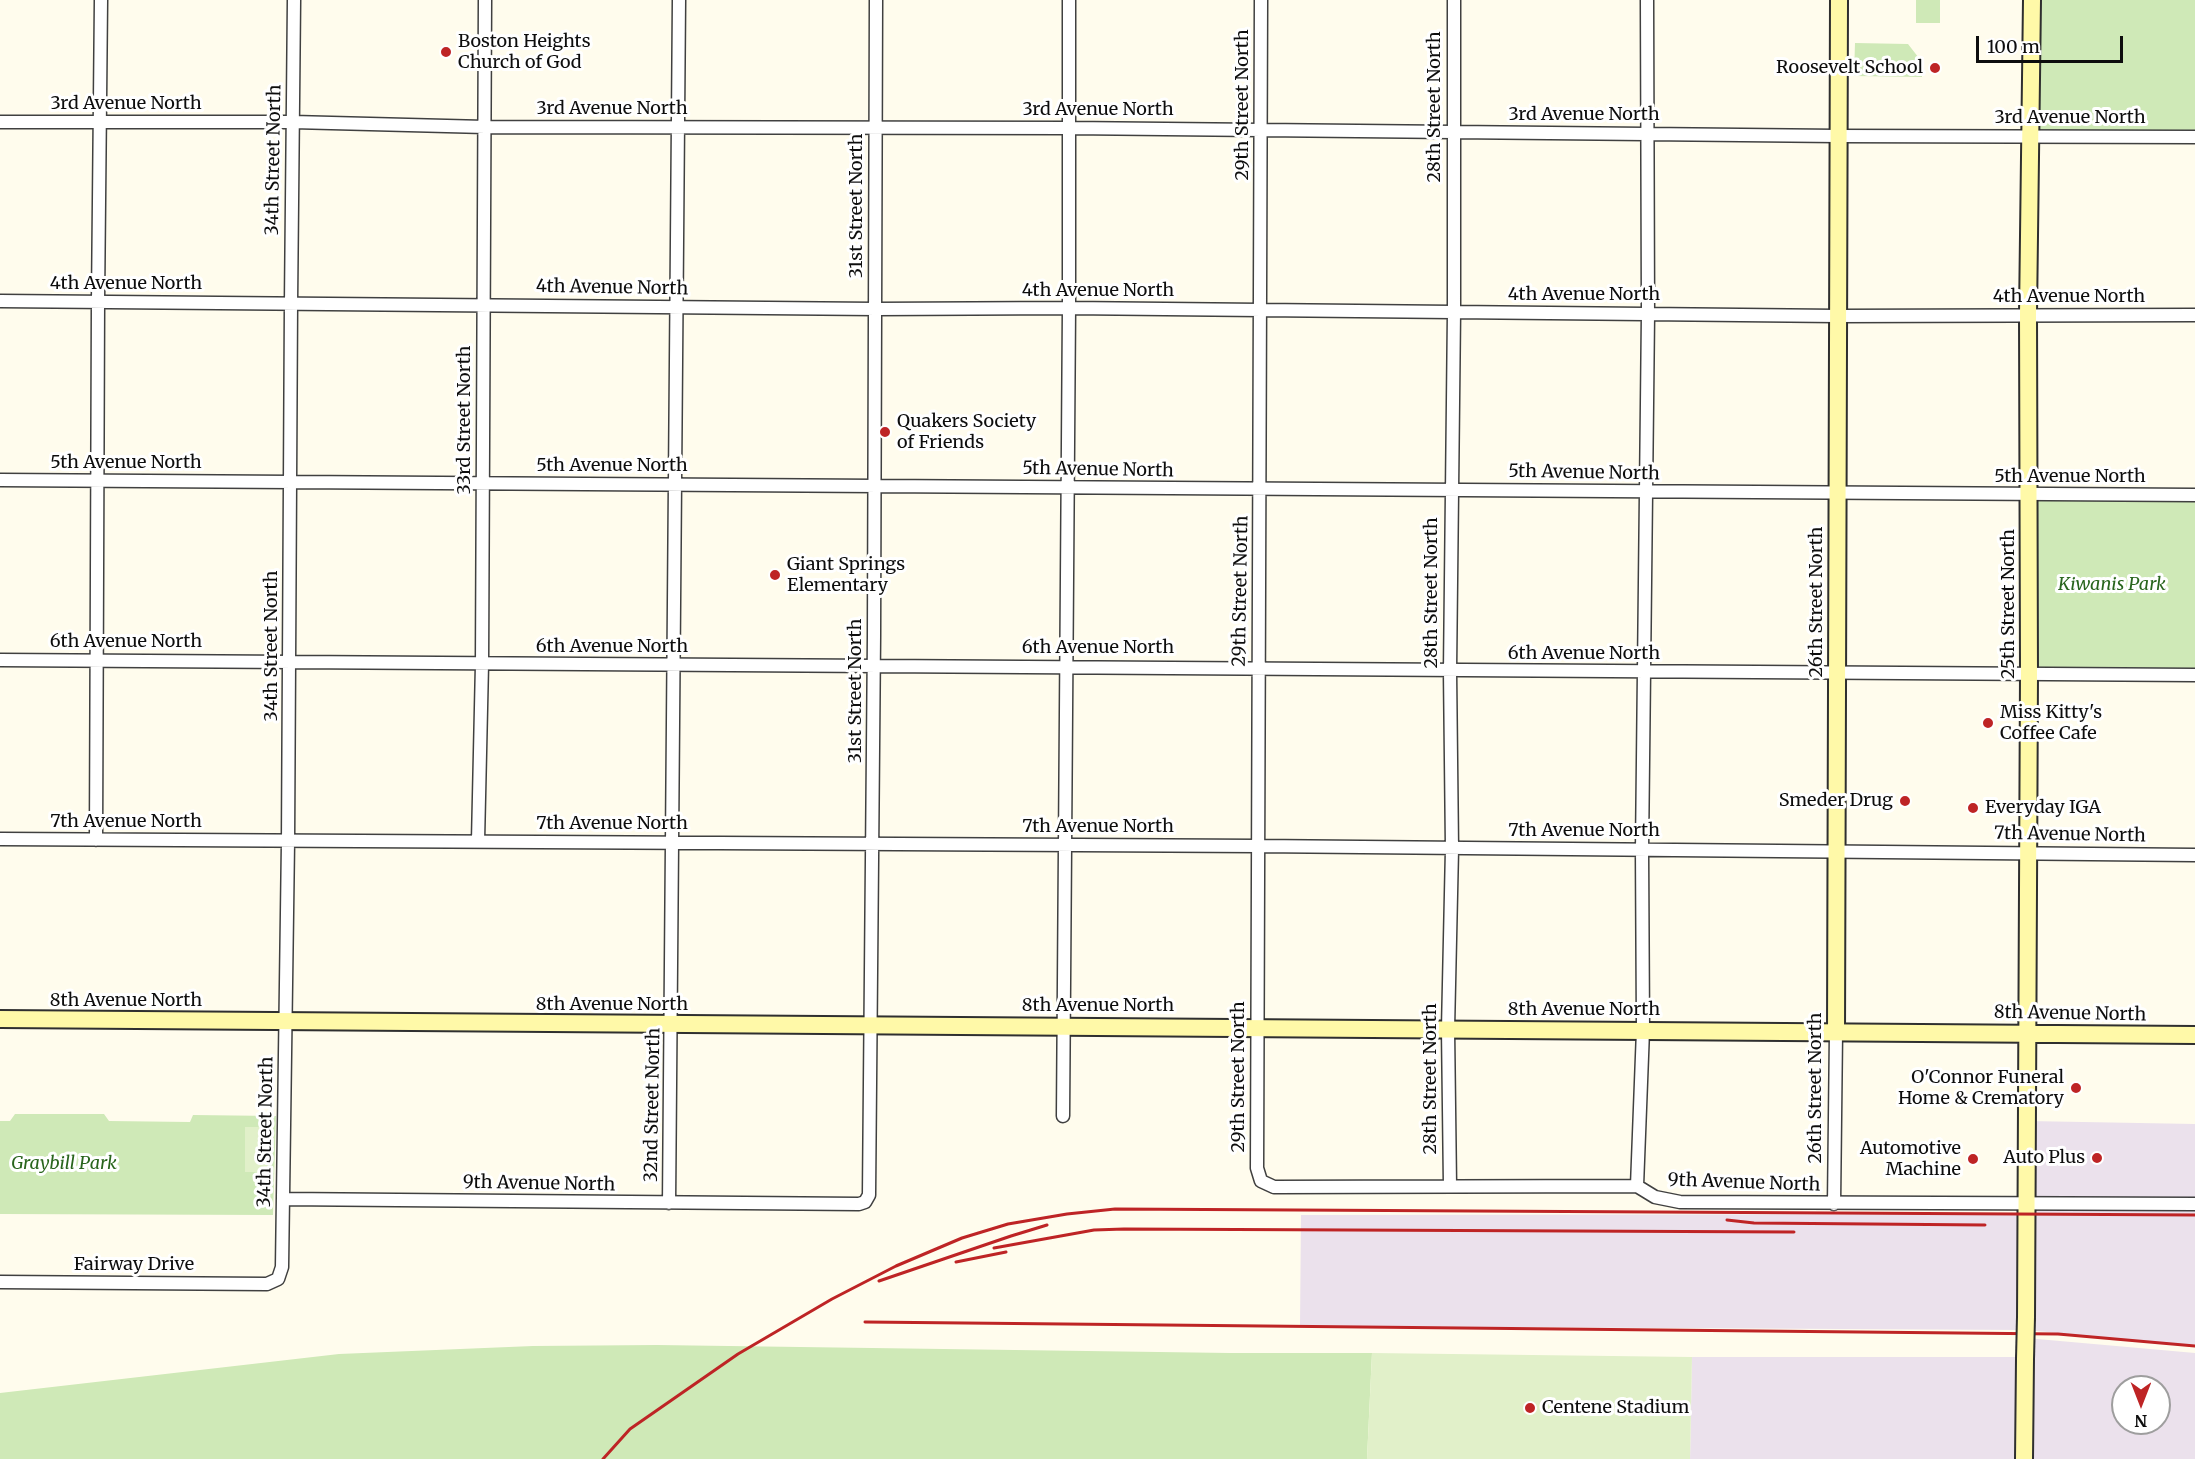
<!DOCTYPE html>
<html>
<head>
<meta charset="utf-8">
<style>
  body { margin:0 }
  #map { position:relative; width:2195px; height:1459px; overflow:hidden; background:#fffced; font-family:Merriweather,serif }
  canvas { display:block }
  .north { position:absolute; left:2111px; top:1375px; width:60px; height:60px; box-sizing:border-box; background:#fff; border:2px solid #9e9e9e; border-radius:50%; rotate:180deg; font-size:16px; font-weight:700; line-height:24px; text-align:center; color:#0d0d0d }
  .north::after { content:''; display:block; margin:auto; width:21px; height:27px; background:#be2425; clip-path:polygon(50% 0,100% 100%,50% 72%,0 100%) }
  .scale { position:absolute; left:1976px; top:36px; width:147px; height:27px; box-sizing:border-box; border:3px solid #0d0d0d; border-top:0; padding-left:8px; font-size:18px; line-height:21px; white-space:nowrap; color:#0d0d0d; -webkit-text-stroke:4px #fff; paint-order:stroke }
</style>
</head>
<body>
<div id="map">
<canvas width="2195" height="1459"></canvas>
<div class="north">N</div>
<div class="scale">100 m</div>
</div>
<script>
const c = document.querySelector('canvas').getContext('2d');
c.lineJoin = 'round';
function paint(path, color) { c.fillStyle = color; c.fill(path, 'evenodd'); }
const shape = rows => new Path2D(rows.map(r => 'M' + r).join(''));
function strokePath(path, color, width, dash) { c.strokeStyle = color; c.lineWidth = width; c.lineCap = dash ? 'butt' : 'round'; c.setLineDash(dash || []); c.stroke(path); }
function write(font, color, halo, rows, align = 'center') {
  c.font = font + ' Merriweather,serif'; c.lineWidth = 6; c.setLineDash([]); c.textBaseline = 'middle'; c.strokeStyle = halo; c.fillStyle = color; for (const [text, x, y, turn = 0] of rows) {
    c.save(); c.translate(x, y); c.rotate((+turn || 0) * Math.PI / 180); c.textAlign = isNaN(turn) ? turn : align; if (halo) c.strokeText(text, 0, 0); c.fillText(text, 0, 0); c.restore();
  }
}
paint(shape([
  [2027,1121,2195,1124,2195,1346,2026,1330,1300,1326,1301,1215,2027,1214],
  [2026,1338,2195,1353,2195,1459,2024,1459],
  [2123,1387,2159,1387,2159,1423,2123,1423],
  [1692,1357,2016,1357,2014,1459,1690,1459]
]), '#ebe1ec');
paint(shape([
  [1916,0,1940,0,1940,23,1916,23],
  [2032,0,2195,0,2195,137,2030,136],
  [1855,43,1908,44,1922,62,1922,77,1854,76],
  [2029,495,2195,496,2195,675,2029,674],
  [15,1114,104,1114,109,1121,190,1122,193,1115,276,1116,273,1215,0,1214,0,1121,10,1121],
  [657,1345,1230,1353,1372,1353,1367,1459,0,1459,0,1393,339,1354,533,1346]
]), '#cfe9b7');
paint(shape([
  [245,1127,269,1127,269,1172,245,1172],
  [1372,1353,1692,1357,1690,1459,1367,1459]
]), '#e1f0c9');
const street = shape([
  [1261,0,1257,1168,1261,1181,1274,1187,1637,1186,1655,1197,1680,1202,2195,1204],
  [0,122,293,122,485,127,1069,128,1838,136,2195,137],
  [0,301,876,309,1069,308,1837,316,2195,315],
  [0,480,2195,495],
  [0,660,2195,675],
  [0,839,1258,846,2195,855],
  [96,840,98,302,101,0],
  [478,841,482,664,485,0],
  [1063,1116,1069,308,1069,0],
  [1450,1186,1448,1029,1452,849,1450,671,1454,312,1454,0],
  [1637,1186,1643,1030,1642,849,1648,314,1647,0],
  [283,1199,859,1204,865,1202,869,1195,874,636,876,0],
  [669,1203,679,0],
  [1834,1204,1836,1032],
  [0,1282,267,1284,278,1279,282,1267,288,842,291,303,294,0]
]);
const secondary = shape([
  [0,1019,2195,1035],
  [1836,1032,1839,0],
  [2026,1317,2029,674,2028,314,2032,0],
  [2024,1459,2025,1359]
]);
strokePath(street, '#404040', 15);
strokePath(secondary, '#2f2f2f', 20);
strokePath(street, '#fff', 12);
strokePath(secondary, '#fff9a8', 16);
strokePath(shape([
  [1727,1220,1754,1223,1985,1225],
  [994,1248,1094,1230,1124,1229,1794,1232],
  [956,1262,1006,1252],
  [879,1281,1011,1236,1047,1225],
  [865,1322,2058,1334,2195,1346],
  [603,1459,630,1429,738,1354,832,1299,896,1266,962,1238,1008,1224,1067,1214,1115,1209,2195,1215]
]), '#be2425', 3);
const secondaryBridge = shape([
  [2025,1359,2026,1317]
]);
strokePath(secondaryBridge, '#2f2f2f', 20, []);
strokePath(secondaryBridge, '#fff9a8', 16);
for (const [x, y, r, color] of [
  [446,52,6,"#be2425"],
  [1935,68,6,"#be2425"],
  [885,432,6,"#be2425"],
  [775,575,6,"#be2425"],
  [1988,723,6,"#be2425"],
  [1905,801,6,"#be2425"],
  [1973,808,6,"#be2425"],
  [2076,1088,6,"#be2425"],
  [2097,1158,6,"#be2425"],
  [1973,1159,6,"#be2425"],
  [1530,1408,6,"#be2425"]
]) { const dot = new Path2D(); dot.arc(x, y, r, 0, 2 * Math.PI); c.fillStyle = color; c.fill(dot); strokePath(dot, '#fff', 2); }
write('18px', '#0d0d0d', '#fff', [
  ["Boston Heights",458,42],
  ["Church of God",458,63],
  ["Roosevelt School",1923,68,"right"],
  ["Quakers Society",897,422],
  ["of Friends",897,443],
  ["Giant Springs",787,565],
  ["Elementary",787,586],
  ["Miss Kitty's",2000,713],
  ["Coffee Cafe",2000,734],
  ["Smeder Drug",1893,801,"right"],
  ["Everyday IGA",1985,808],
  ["O'Connor Funeral",2064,1078,"right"],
  ["Home & Crematory",2064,1099,"right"],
  ["Automotive",1961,1149,"right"],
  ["Machine",1961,1170,"right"],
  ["Auto Plus",2085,1158,"right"],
  ["Centene Stadium",1542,1408]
], 'left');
write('18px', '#0d0d0d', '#fff', [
  ["3rd Avenue North",126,104],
  ["29th Street North",1243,105,-90],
  ["28th Street North",1435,107,-90],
  ["3rd Avenue North",612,109],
  ["3rd Avenue North",1098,110],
  ["3rd Avenue North",1584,115],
  ["3rd Avenue North",2070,118],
  ["34th Street North",274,160,-89],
  ["31st Street North",857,206,-90],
  ["4th Avenue North",126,284],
  ["4th Avenue North",612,288,1],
  ["4th Avenue North",1098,291],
  ["4th Avenue North",1584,295],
  ["4th Avenue North",2069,297],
  ["33rd Street North",465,420,-90],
  ["5th Avenue North",126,463],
  ["5th Avenue North",612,466],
  ["5th Avenue North",1098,470,1],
  ["5th Avenue North",1584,473,1],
  ["5th Avenue North",2070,477],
  ["29th Street North",1241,591,-89],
  ["28th Street North",1432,593,-90],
  ["26th Street North",1817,602,-90],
  ["25th Street North",2009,604,-90],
  ["6th Avenue North",126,642],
  ["34th Street North",272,646,-90],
  ["6th Avenue North",612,647],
  ["6th Avenue North",1098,648],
  ["6th Avenue North",1584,654],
  ["31st Street North",856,691,-90],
  ["7th Avenue North",126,822],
  ["7th Avenue North",612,824],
  ["7th Avenue North",1098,827],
  ["7th Avenue North",1584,831],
  ["7th Avenue North",2070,835,1],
  ["8th Avenue North",126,1001],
  ["8th Avenue North",612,1005],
  ["8th Avenue North",1098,1006],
  ["8th Avenue North",1584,1010],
  ["8th Avenue North",2070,1014,1],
  ["29th Street North",1239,1077,-90],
  ["28th Street North",1431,1079,-90],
  ["26th Street North",1816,1088,-90],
  ["32nd Street North",653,1105,-89],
  ["34th Street North",266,1132,-89],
  ["9th Avenue North",1744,1183,2],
  ["9th Avenue North",539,1184,1],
  ["Fairway Drive",134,1265]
]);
write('italic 18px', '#29651d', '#fff', [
  ["Kiwanis Park",2112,585],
  ["Graybill Park",64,1164]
]);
</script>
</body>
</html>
